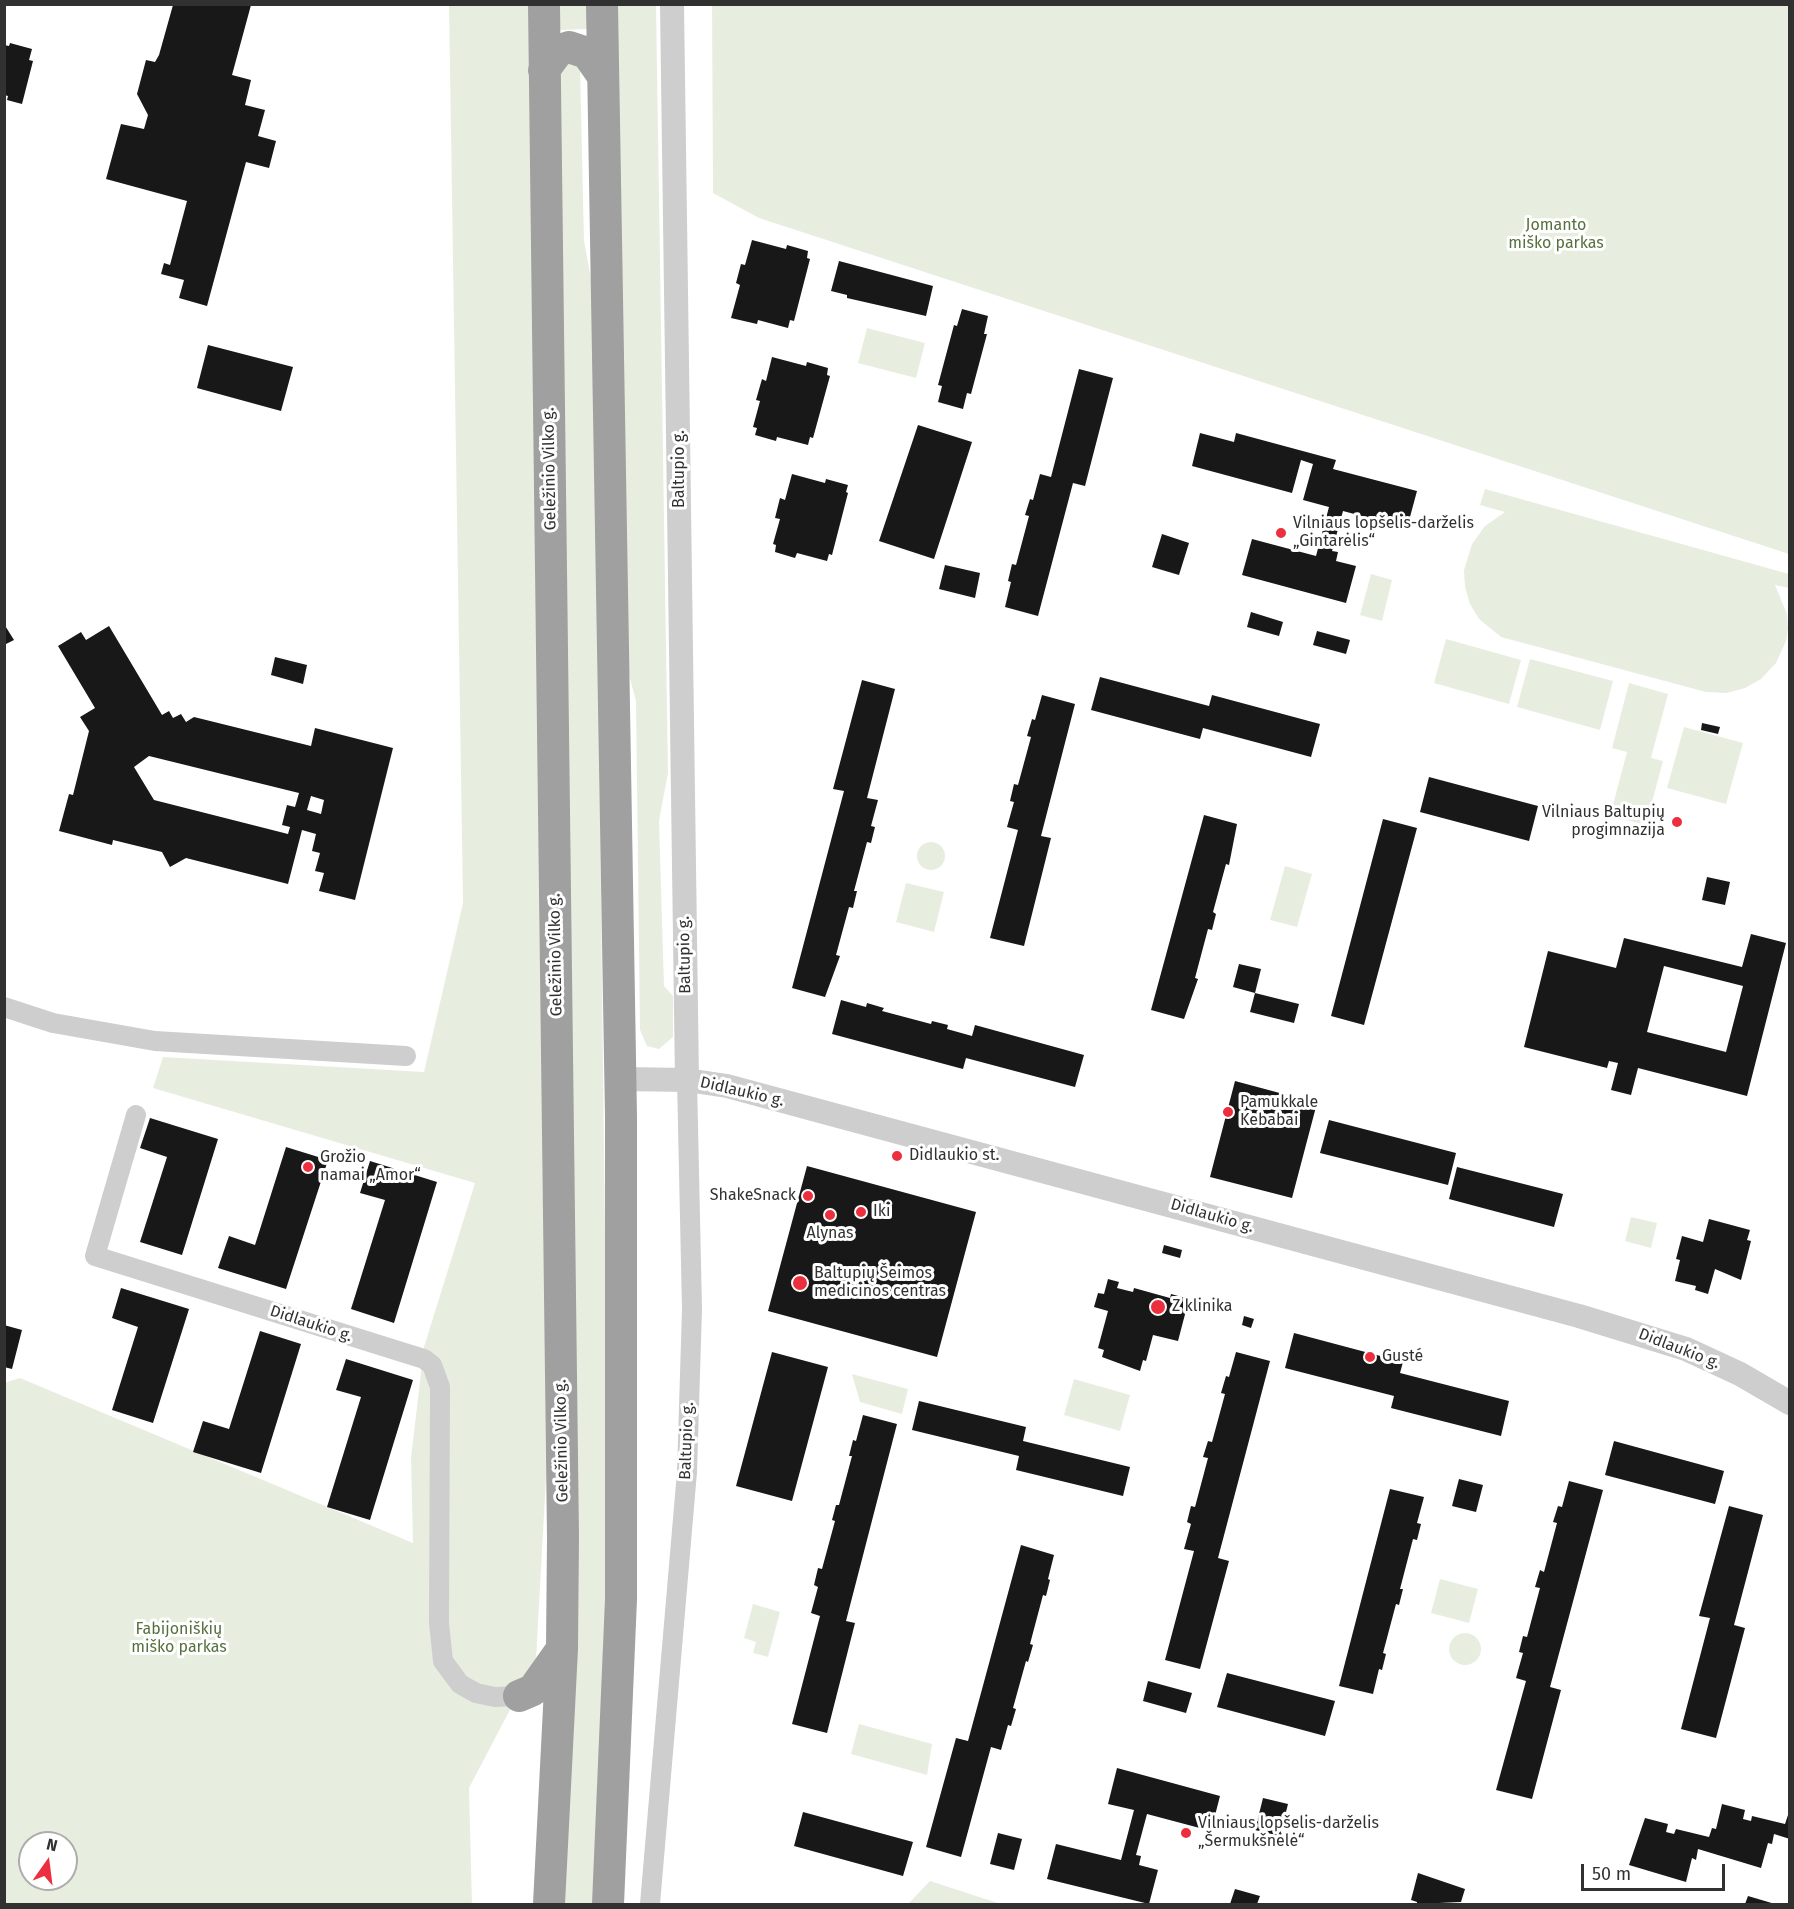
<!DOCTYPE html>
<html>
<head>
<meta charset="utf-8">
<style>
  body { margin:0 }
  #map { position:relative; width:1794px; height:1909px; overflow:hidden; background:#fff; font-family:"Fira Sans",sans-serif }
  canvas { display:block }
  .frame { position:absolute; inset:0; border:6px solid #313131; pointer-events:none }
  .north { position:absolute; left:18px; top:1831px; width:60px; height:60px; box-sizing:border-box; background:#fff; border:2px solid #adadad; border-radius:50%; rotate:14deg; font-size:16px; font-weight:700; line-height:24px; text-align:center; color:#313131 }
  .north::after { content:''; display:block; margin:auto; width:21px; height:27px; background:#ec2f3e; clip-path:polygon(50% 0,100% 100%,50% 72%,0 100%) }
  .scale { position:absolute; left:1581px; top:1864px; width:144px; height:27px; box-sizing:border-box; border:3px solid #313131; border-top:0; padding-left:8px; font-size:18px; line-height:21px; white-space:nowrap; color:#313131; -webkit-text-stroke:4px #fff; paint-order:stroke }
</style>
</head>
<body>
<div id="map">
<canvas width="1794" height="1909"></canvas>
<div class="frame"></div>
<div class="north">N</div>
<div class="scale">50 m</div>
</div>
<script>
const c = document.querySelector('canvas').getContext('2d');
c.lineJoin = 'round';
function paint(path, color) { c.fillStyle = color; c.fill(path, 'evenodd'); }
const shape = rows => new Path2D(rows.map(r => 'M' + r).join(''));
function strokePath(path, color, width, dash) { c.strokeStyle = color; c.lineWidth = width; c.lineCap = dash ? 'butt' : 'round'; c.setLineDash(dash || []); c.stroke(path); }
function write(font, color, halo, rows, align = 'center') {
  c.font = font + ' "Fira Sans",sans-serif'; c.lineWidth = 6; c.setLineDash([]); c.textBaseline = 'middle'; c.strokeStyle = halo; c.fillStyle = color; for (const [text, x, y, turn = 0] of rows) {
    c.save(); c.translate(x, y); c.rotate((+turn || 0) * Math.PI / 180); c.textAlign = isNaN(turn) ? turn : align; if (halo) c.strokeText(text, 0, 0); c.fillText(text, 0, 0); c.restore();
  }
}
paint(shape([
  [449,5,531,5,543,926,546,1478,536,1660,469,1788,472,1904,5,1904,4,1383,20,1378,413,1543,411,1458,424,1347,475,1183,153,1088,163,1057,424,1072,463,903],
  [30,1843,66,1843,66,1879,30,1879],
  [556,5,588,5,588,29,559,30],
  [617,5,656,5,668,773,659,821,664,986,673,996,673,1037,659,1049,647,1046,640,1030,636,701,625,660],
  [712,5,1789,5,1789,554,759,218,713,193],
  [569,56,580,65,584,241,594,295,609,1574,595,1904,561,1904,556,74],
  [867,328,925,343,916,378,858,363],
  [1485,489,1789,574,1789,588,1775,585,1787,614,1788,629,1786,641,1776,663,1761,679,1745,688,1727,693,1706,692,1501,637,1479,619,1470,604,1465,587,1464,570,1472,544,1485,526,1505,512,1480,505],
  [1371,574,1392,580,1382,621,1360,615],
  [1446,639,1521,660,1509,704,1434,683],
  [1530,659,1613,681,1600,730,1517,707],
  [1629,683,1668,694,1651,758,1663,761,1646,825,1610,816,1627,752,1612,748],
  [1684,727,1743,743,1726,804,1667,788],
  '917 856a14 14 0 1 1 28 0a14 14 0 1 1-28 0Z',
  [1285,866,1312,874,1297,927,1270,920],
  [906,883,944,892,934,932,896,922],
  [1631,1217,1657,1223,1651,1248,1625,1241],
  [852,1374,908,1389,902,1414,860,1402],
  [1074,1379,1130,1395,1120,1431,1064,1415],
  [1440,1579,1478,1589,1469,1623,1431,1613],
  [753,1604,780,1612,768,1657,753,1653,756,1642,744,1638],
  '1449 1649a16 16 0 1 1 32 0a16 16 0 1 1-32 0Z',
  [859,1724,932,1744,927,1775,851,1754],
  [930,1881,1001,1904,908,1904]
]), '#e8eedf');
paint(shape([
  [173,5,251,5,232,75,251,80,245,105,265,110,258,136,276,141,269,168,246,162,207,306,179,298,184,280,161,274,164,263,170,265,187,201,106,179,121,124,144,129,148,115,137,94,146,60,155,62,159,55],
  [10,43,32,49,29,60,33,61,22,104,7,100,8,96,4,95,4,45,9,46],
  [752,240,786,249,787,245,808,251,807,258,810,259,794,321,790,320,788,328,758,320,757,324,731,318,740,285,736,283,741,264,745,265],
  [839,261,933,286,926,316,847,298,847,295,831,291],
  [962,309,988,316,984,334,987,334,971,394,967,393,963,409,938,402,942,386,938,385,954,325,957,326],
  [208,345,293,367,281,411,197,388],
  [772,357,806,366,807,362,828,368,827,375,830,376,813,438,810,437,808,445,777,437,776,441,755,435,757,428,753,427,760,401,756,400,762,379,766,381],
  [1079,369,1113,378,1085,486,1073,483,1038,616,1005,607,1011,582,1008,581,1012,564,1016,565,1029,516,1025,515,1030,499,1033,500,1040,474,1051,477],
  [918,425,972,442,934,559,879,541],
  [1200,433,1234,442,1236,433,1336,460,1333,469,1417,491,1407,528,1343,511,1332,551,1338,552,1336,561,1356,566,1346,603,1242,575,1252,539,1316,556,1329,507,1303,500,1313,464,1301,460,1292,493,1192,466],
  [792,474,825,483,826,479,848,485,846,492,848,493,832,555,829,554,827,561,797,553,795,558,775,552,776,545,773,544,780,519,775,518,780,498,785,500],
  [1162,534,1189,543,1179,575,1152,567],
  [945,565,980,573,975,598,939,589],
  [1251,612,1283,622,1279,636,1247,627],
  [4,624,14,640,4,645],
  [109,626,162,715,169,711,173,718,181,714,186,722,194,717,311,746,315,728,393,748,355,900,319,891,324,873,315,871,320,853,312,851,316,834,302,830,288,884,186,858,170,867,162,852,113,840,112,845,59,831,69,794,73,795,89,731,80,717,95,708,58,646,81,632,86,640],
  [149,756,299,793,295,807,287,805,282,825,290,827,288,834,154,800,134,767],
  [311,796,324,800,321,814,307,810],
  [1317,631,1350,640,1346,654,1313,645],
  [275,657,307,665,303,684,271,675],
  [1100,677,1209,706,1212,695,1320,724,1311,757,1203,728,1200,739,1091,710],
  [862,680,895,689,867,798,878,800,871,826,875,827,871,843,867,842,854,891,857,891,853,908,849,907,836,955,840,956,825,997,792,988,844,791,833,789],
  [1042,695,1075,704,1041,836,1051,838,1024,946,990,938,1018,830,1007,827,1014,802,1010,801,1014,784,1018,785,1031,737,1027,736,1032,719,1035,720],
  [1702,723,1720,727,1718,734,1701,730],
  [1429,777,1538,806,1529,841,1420,812],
  [1204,815,1237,824,1229,865,1226,864,1213,912,1216,914,1212,930,1208,929,1195,978,1198,979,1184,1019,1151,1010],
  [1383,819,1417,828,1364,1025,1331,1016],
  [1707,877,1730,882,1725,905,1702,900],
  [1751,934,1786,943,1747,1096,1638,1068,1631,1095,1611,1090,1618,1063,1609,1061,1607,1068,1524,1047,1548,951,1616,968,1624,938,1742,967],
  [1664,966,1743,986,1726,1052,1647,1032],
  [1239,964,1261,969,1255,993,1233,987],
  [1255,993,1299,1004,1294,1023,1250,1012],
  [841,1000,866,1007,867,1003,884,1008,882,1011,931,1024,932,1021,948,1025,947,1029,972,1036,975,1025,1084,1055,1075,1087,966,1058,963,1069,832,1034],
  [1235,1081,1317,1103,1292,1198,1210,1177],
  [150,1118,218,1139,182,1255,140,1242,167,1157,140,1148],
  [1329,1120,1456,1153,1448,1185,1320,1153],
  [286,1147,328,1160,286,1289,218,1268,229,1236,255,1245],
  [370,1161,437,1182,394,1323,351,1309,385,1200,360,1193],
  [807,1166,976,1212,937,1357,768,1311],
  [1457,1167,1563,1194,1554,1227,1449,1199],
  [1709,1219,1750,1230,1747,1240,1751,1241,1741,1280,1715,1269,1708,1294,1695,1290,1696,1286,1675,1281,1680,1260,1676,1259,1682,1236,1703,1242],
  [1164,1245,1182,1250,1180,1258,1162,1253],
  [1108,1279,1119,1282,1117,1288,1133,1292,1134,1288,1170,1298,1171,1294,1189,1299,1178,1341,1153,1335,1146,1361,1143,1360,1140,1371,1102,1357,1104,1350,1098,1348,1108,1311,1094,1307,1098,1293,1104,1294],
  [121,1288,189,1309,153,1423,112,1410,138,1327,112,1318],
  [1244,1316,1254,1319,1251,1328,1242,1325],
  [4,1325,22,1330,12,1369,4,1367],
  [260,1331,301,1344,261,1473,193,1452,203,1421,229,1429],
  [1294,1333,1403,1362,1400,1373,1509,1401,1501,1436,1391,1408,1394,1396,1285,1368],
  [772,1352,828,1367,792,1501,736,1486],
  [1236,1352,1270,1361,1218,1558,1229,1561,1200,1669,1165,1660,1194,1551,1184,1549,1191,1524,1187,1522,1191,1506,1195,1507,1208,1458,1203,1457,1208,1441,1212,1442,1225,1394,1221,1393,1226,1376,1229,1377],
  [346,1359,413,1380,370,1520,327,1507,361,1397,336,1390],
  [919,1401,1026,1427,1023,1441,1130,1467,1123,1496,1016,1470,1019,1456,912,1430],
  [863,1415,897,1424,846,1621,855,1623,827,1733,792,1724,820,1616,811,1613,818,1587,814,1585,818,1568,822,1569,835,1521,832,1520,836,1505,839,1505,852,1456,849,1456,853,1440,856,1441],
  [1614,1441,1724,1471,1715,1504,1605,1475],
  [1459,1479,1483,1485,1476,1512,1452,1506],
  [1569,1481,1603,1490,1550,1687,1561,1690,1532,1799,1496,1790,1526,1681,1516,1678,1523,1653,1519,1652,1523,1636,1527,1637,1540,1588,1535,1587,1540,1570,1544,1572,1557,1523,1553,1522,1558,1506,1562,1507],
  [1390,1489,1424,1497,1417,1523,1421,1524,1417,1540,1413,1539,1400,1589,1403,1589,1399,1605,1396,1604,1383,1653,1386,1654,1382,1670,1379,1669,1373,1694,1339,1686],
  [1729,1506,1763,1515,1734,1625,1745,1628,1716,1738,1681,1729,1710,1618,1699,1616],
  [1021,1545,1054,1555,1048,1579,1050,1580,1046,1596,1043,1595,1030,1644,1033,1645,1028,1662,1026,1661,1013,1708,1016,1709,1011,1726,1008,1725,1001,1750,991,1747,961,1857,926,1847,956,1738,968,1741],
  [1227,1673,1335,1701,1325,1736,1217,1707],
  [1148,1681,1192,1693,1186,1713,1143,1701],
  [1117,1768,1220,1796,1211,1831,1147,1814,1136,1855,1141,1856,1139,1865,1158,1870,1149,1904,1047,1879,1056,1844,1121,1860,1134,1810,1108,1804],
  [1263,1798,1288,1804,1280,1836,1255,1830],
  [1722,1804,1745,1810,1743,1819,1751,1821,1752,1816,1785,1824,1790,1809,1790,1839,1774,1834,1772,1844,1768,1843,1761,1868,1698,1849,1696,1860,1692,1858,1686,1882,1629,1865,1645,1818,1668,1824,1666,1832,1674,1834,1676,1829,1709,1837,1712,1828,1716,1829],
  [803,1812,913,1842,903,1876,794,1846],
  [998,1833,1022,1839,1014,1870,990,1864],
  [1418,1873,1465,1889,1461,1902,1417,1904,1417,1902,1411,1900],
  [1235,1889,1260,1896,1257,1904,1230,1904],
  [1748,1896,1775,1904,1745,1904]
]), '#181818');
strokePath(shape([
  [4,1007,53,1023,155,1041,406,1056],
  [136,1115,95,1256,424,1359,432,1365,440,1387,439,1623,443,1661,460,1684,476,1693,495,1697,519,1696],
  [650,1904,687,1472,692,1309,687,1080]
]), '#cecece', 20);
strokePath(shape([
  [672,4,687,1080],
  [621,1079,687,1080,727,1086,1579,1316,1686,1349,1740,1374,1790,1403]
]), '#cecece', 24);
strokePath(shape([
  [544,4,563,1537,562,1649,549,1904],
  [602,4,621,1116,621,1599,608,1904],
  [544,70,558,51,569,47,587,53,603,76],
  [519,1696,533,1690,562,1649]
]), '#a0a0a0', 32);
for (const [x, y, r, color] of [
  [1281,533,6,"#ec2f3e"],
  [1677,822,6,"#ec2f3e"],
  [1228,1112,6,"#ec2f3e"],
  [897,1156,6,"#ec2f3e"],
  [308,1167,6,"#ec2f3e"],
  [808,1196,6,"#ec2f3e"],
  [861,1212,6,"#ec2f3e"],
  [830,1215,6,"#ec2f3e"],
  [800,1283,8,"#ec2f3e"],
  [1158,1307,8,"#ec2f3e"],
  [1370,1357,6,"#ec2f3e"],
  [1186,1833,6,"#ec2f3e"]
]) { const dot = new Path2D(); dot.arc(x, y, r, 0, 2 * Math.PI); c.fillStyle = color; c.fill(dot); strokePath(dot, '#fff', 2); }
write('16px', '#55703c', '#fff', [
  ["Jomanto",1556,226],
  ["miško parkas",1556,244],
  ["Fabijoniškių",179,1630],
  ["miško parkas",179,1648]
]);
write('16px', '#313131', '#fff', [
  ["Geležinio Vilko g.",550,469,-91],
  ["Baltupio g.",680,469,-90],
  ["Geležinio Vilko g.",556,955,-91],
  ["Baltupio g.",685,955,-91],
  ["Didlaukio g.",742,1092,13],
  ["Didlaukio g.",1212,1216,16],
  ["Didlaukio g.",311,1324,18],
  ["Didlaukio g.",1679,1349,21],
  ["Geležinio Vilko g.",562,1441,-91],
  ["Baltupio g.",687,1441,-88]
]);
write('16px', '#313131', '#fff', [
  ["Vilniaus lopšelis-darželis",1293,524],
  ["„Gintarėlis“",1293,542],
  ["Vilniaus Baltupių",1665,813,"right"],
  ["progimnazija",1665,831,"right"],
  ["Pamukkale",1240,1103],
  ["Kebabai",1240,1121],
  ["Didlaukio st.",909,1156],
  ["Grožio",320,1158],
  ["namai „Amor“",320,1176],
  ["ShakeSnack",796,1196,"right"],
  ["Iki",873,1212],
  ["Alynas",830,1234,"center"],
  ["Baltupių Šeimos",814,1274],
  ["medicinos centras",814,1292],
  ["Z klinika",1172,1307],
  ["Gusté",1382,1357],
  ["Vilniaus lopšelis-darželis",1198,1824],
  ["„Šermukšnėlė“",1198,1842]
], 'left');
</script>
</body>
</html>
